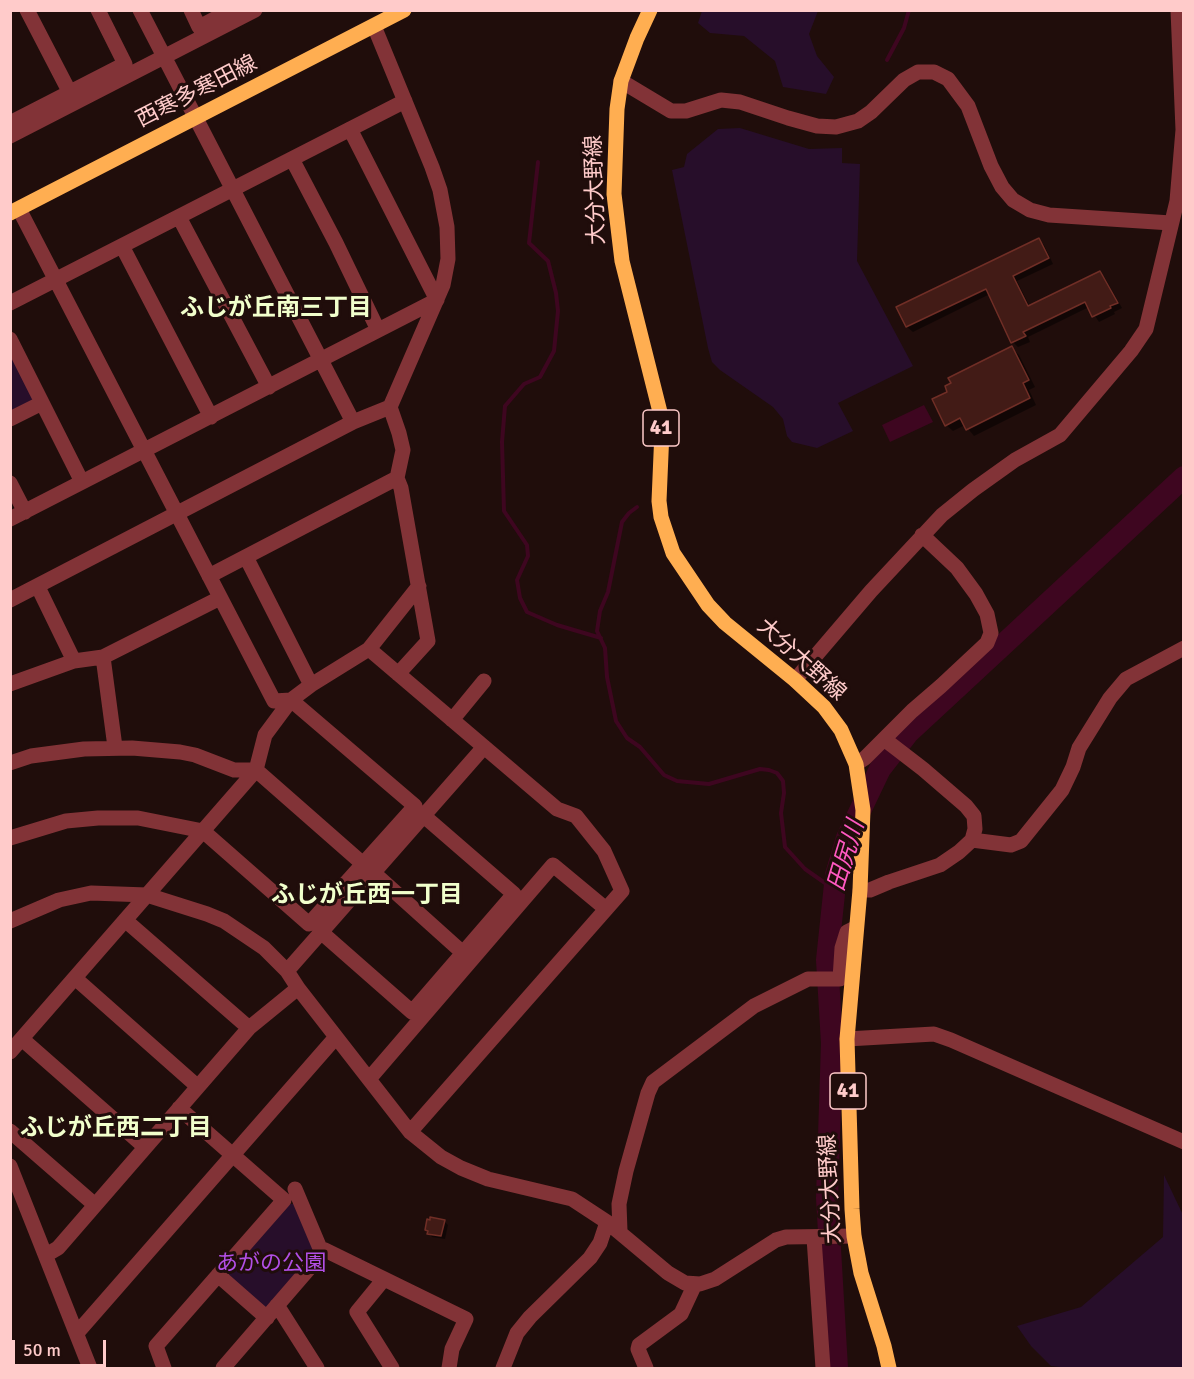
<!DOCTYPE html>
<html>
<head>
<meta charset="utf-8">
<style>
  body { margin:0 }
  #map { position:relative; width:1194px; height:1379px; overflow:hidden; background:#200d0b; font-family:Signika,sans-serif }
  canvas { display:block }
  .frame { position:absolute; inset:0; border:12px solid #ffcbca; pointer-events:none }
  .scale { position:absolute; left:12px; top:1340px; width:94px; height:27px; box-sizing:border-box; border:3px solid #ffcbca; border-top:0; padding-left:8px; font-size:18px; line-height:21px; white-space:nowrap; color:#ffcbca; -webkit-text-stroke:4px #200d0b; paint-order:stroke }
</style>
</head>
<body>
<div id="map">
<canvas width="1194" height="1379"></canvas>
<div class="frame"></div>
<div class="scale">50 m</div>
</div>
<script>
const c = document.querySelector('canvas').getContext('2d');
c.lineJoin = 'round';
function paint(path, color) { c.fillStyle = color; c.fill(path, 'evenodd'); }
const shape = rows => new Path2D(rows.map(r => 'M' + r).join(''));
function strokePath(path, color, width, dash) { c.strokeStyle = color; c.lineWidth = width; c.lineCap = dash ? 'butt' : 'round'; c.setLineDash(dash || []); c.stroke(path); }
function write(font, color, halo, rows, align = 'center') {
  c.font = font + ' Signika,"Noto Sans JP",sans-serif'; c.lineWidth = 6; c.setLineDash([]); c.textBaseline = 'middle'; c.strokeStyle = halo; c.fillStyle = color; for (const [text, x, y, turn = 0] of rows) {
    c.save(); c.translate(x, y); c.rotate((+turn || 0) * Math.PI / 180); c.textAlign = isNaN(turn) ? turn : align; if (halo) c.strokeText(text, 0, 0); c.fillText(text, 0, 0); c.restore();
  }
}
paint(shape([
  [702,11,818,11,809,34,817,56,834,77,826,94,783,87,775,61,744,36,710,33,698,23],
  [740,128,809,149,842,148,842,163,860,164,857,261,913,366,838,403,853,431,817,448,792,442,787,436,783,419,773,407,720,370,712,362,708,348,672,170,684,167,687,154,718,129],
  [10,350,35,399,10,416],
  [1164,1175,1183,1215,1183,1368,1069,1368,1051,1366,1031,1346,1017,1326,1081,1307,1163,1237],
  [287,1204,297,1204,316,1251,265,1311,225,1277]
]), '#270e2a');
paint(shape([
  [924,405,933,422,890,442,882,425]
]), '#3e0620');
paint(shape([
  [1038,239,1044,245,1053,264,1017,281,1030,307,1100,272,1105,278,1122,308,1114,312,1115,314,1099,322,1089,307,1028,337,1030,342,1018,347,1013,342,990,294,913,332,907,327,898,308],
  [1012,348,1019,355,1035,387,1029,390,1036,405,974,436,965,425,953,431,946,425,949,393],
  [444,1221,448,1225,445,1239,432,1237,429,1233]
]), '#0007');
strokePath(shape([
  [887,60,904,28,909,10],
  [538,162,529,243,548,261,556,293,558,311,554,351,540,377,524,384,505,406,502,442,504,511,527,545,528,556,517,580,520,598,527,612,557,625,601,638],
  [637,507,629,513,622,522,608,592,600,611,597,631,605,648,607,677,616,721,627,738,640,747,664,775,677,781,709,784,760,769,769,770,777,773,783,781,784,793,781,813,785,847,805,869,835,890]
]), '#3e0620', 4);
strokePath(shape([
  [837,1368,827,1198,832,1043,827,960,836,875,847,838,880,769,908,733,1184,477]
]), '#3e0620', 22);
const building = shape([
  [1039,238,1049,258,1013,276,1028,306,1100,271,1118,303,1110,306,1111,308,1092,317,1085,302,1023,332,1026,336,1011,343,986,289,906,327,896,307,1039,238],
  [1012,346,1029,380,1023,383,1030,398,966,430,960,418,945,426,932,399,947,392,945,386,951,383,948,378,1012,346],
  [430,1217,445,1220,441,1236,427,1234,428,1231,425,1230,427,1219,430,1220,430,1217]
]);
paint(building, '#421b16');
strokePath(building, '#702e26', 1.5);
strokePath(shape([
  [27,10,70,93],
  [140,10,353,422],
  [191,10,199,27,231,10],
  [621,81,671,111,686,111,721,100,740,102,788,118,817,126,836,127,858,121,871,112,904,80,918,72,934,72,948,79,968,106,991,166,1002,187,1013,200,1030,210,1049,215,1171,223],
  [10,123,125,64,98,10],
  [10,136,255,10],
  [292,159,336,243,378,330],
  [179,217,269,387],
  [122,246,211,417],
  [10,303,405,101],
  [10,339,82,482],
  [390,407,399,433,403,450,397,478,401,488,428,641,398,674],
  [10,419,42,403],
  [10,483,25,512],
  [10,519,437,300,350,129],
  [246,557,311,685],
  [209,576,397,478],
  [38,587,74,661,103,657,220,598],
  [10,600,353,422,390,407,443,285,448,259,447,227,440,190,432,167,374,26],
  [369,649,557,809,576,816,604,851,622,891,410,1132],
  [103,657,115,747],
  [795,680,871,591,942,515,973,490,1015,460,1060,435,1131,351,1146,329,1177,201,1183,130,1178,10],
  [10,684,74,661],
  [452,720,484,681],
  [10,763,31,756,84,749,132,748,180,752,195,755,234,770,256,770,363,864],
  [856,764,865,758,912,711,941,686,987,643,991,633,987,614,976,594,957,568,922,535],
  [10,838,66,821,98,818,138,818,203,831,309,924,415,806,291,700,274,701,19,209],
  [972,840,1011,845,1021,841,1062,790,1073,767,1079,748,1110,698,1126,679,1184,648],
  [374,873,463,953],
  [860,890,870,890,889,882,940,865,959,852,972,840,975,829,974,816,966,806,923,769,884,739],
  [125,920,249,1028],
  [10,921,59,900,91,893,147,895,207,914,224,921,264,948,287,971,298,988,410,1132,441,1157,461,1168,488,1179,572,1199,607,1222,668,1273,685,1283,700,1284,715,1279,776,1240,786,1237,854,1236],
  [321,932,412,1012,514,894,424,816],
  [287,971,484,747],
  [75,978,197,1086],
  [22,1039,145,1147],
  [847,1039,934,1034,951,1040,1184,1142],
  [10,1052,256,770,265,735,291,700,311,685,369,649,419,586],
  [369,1079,553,865,606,909],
  [10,1131,95,1205],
  [10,1166,90,1368],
  [295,1189,322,1253],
  [620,1231,619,1204,626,1171,648,1093,653,1082,754,1006,808,979,840,979,842,948,847,932,855,928],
  [814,1238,823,1368],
  [46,1255,58,1248,249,1028,298,988],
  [218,1275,267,1318],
  [384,1279,357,1312,392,1368],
  [277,1305,317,1368],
  [77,1333,336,1037],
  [164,1368,156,1346,284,1200,179,1108],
  [223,1368,325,1250,466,1319,452,1349,449,1368],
  [503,1368,517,1333,530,1317,590,1258,600,1243,607,1222],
  [646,1368,638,1349,639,1345,681,1314,695,1284]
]), '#823337', 15);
strokePath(shape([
  [650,10,637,38,621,81,617,109,614,194,622,261,660,412,662,431,659,501,661,517,673,553,708,605,725,623,795,680,824,707,841,730,856,764,863,810,860,890,847,1039,852,1209,854,1236,861,1273,884,1346,889,1368],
  [10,213,404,10]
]), '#ffae51', 15);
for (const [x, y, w] of [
  [661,428,36],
  [848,1091,36]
]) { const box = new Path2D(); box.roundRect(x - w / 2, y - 18, w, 36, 4.5); c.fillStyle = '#200d0b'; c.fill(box); strokePath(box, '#ffcbca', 1.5); }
write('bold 21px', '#ffcbca', null, [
  ["41",661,428],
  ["41",848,1091]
]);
write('22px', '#ffcbca', '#200d0b', [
  ["西寒多寒田線",197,92,-27],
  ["大分大野線",596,190,-92],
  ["大分大野線",801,660,42],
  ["大分大野線",831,1189,-93]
]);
write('22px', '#b24fe6', '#200d0b', [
  ["あがの公園",271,1264]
]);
write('bold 24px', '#f1ffcc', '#200d0b', [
  ["ふじが丘南三丁目",276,309],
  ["ふじが丘西一丁目",367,896],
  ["ふじが丘西二丁目",116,1129]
]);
write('italic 24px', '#ff58c1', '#200d0b', [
  ["田尻川",847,856,-73]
]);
</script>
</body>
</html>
